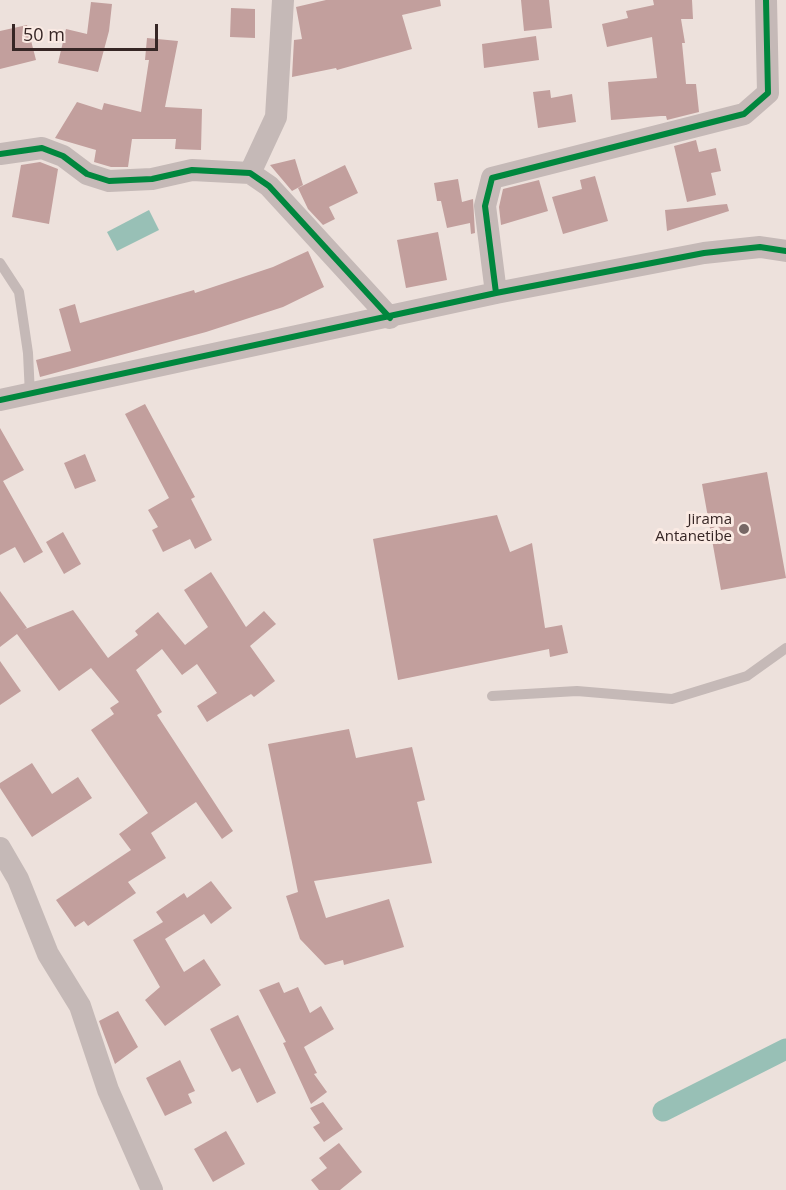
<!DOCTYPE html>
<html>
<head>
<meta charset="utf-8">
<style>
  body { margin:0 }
  #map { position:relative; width:786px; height:1190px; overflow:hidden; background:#ede1dc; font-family:"Open Sans",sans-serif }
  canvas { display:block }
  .scale { position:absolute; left:12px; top:24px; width:146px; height:27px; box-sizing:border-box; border:3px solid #362625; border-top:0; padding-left:8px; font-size:18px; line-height:21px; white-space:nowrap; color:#362625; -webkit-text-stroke:4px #faeae3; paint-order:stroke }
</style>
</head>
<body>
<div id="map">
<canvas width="786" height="1190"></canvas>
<div class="scale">50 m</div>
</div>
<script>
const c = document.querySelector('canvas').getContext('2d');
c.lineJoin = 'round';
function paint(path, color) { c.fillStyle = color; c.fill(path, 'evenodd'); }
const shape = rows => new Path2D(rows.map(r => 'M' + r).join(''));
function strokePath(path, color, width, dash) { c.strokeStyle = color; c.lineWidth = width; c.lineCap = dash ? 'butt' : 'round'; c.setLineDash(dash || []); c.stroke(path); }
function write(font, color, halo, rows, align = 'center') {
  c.font = font + ' "Open Sans",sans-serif'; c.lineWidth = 6; c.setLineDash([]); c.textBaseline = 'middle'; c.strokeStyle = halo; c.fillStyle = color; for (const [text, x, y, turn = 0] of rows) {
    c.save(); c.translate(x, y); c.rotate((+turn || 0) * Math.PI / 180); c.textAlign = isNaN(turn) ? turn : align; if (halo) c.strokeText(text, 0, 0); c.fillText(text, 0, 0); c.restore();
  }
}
paint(shape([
  [149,210,159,230,117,251,107,232]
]), '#98c0b6');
strokePath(shape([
  [663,1111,786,1049]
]), '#98c0b6', 21);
paint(shape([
  [326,0,440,0,441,6,402,15,412,49,337,70,336,68,292,77,294,40,302,39,296,7],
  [521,0,549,0,552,28,524,31],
  [653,0,692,0,693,19,681,19,685,43,682,43,686,84,696,84,699,112,667,120,666,116,661,116,611,120,608,82,657,78,652,37,607,47,602,24,628,18,626,11,654,5],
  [91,2,112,4,109,31,98,72,58,63,66,29,87,34],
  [231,8,255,9,255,38,230,37],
  [27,25,36,60,0,69,0,31],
  [536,36,539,60,484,68,482,44],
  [147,38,178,41,165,107,202,109,201,150,175,149,176,139,132,139,128,167,111,167,94,162,96,150,55,138,77,102,102,110,104,103,141,112,149,60,145,60],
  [550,90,551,98,572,94,576,122,538,128,533,92],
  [696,140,699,152,716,148,721,171,711,173,716,195,687,202,674,146],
  [295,159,303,185,292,191,270,165],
  [40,162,58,169,49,224,12,217,21,165],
  [345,165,358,193,329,207,335,219,323,225,308,209,298,188],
  [595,176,608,221,563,234,552,197,582,189,580,180],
  [458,179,462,202,473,199,475,233,471,234,470,223,447,228,441,201,437,201,434,183],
  [539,180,548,211,501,225,499,207,503,189],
  [727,204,729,211,667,231,665,210],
  [438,232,447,280,406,288,397,240],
  [308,251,324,287,283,307,206,332,40,377,36,360,71,351,59,309,75,304,80,323,194,290,195,293,273,267],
  [145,404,195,497,191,499,212,540,195,549,190,539,163,552,152,530,158,527,148,510,169,498,125,414],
  [0,428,24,470,3,481,43,552,24,563,15,547,0,555],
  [85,454,96,481,75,489,64,463],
  [767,472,786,578,721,590,702,484],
  [497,515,510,552,532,543,545,628,562,625,568,653,550,657,549,649,398,680,373,539],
  [63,532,81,564,64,574,46,542],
  [211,572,246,627,264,611,276,624,250,646,275,681,254,697,251,694,207,722,197,706,217,693,197,664,182,675,162,649,136,670,162,712,157,715,233,831,222,839,196,802,151,833,166,858,128,882,136,893,88,926,84,921,75,927,56,900,131,850,119,834,148,813,91,730,114,714,110,708,119,702,91,668,59,691,17,634,0,647,0,591,27,628,23,630,73,610,108,658,138,635,135,631,158,612,185,645,208,627,184,590],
  [0,661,21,691,0,705],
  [349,729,356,758,412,747,425,800,417,802,432,863,314,881,326,918,389,899,404,947,344,965,343,960,325,965,300,939,286,896,298,892,268,744],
  [32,763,52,794,78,777,92,798,32,837,0,788,0,783],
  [211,881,232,908,211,924,204,914,165,939,184,972,204,959,221,985,165,1026,145,1000,160,987,133,940,163,922,156,912,184,893,187,898],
  [279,982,284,993,298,987,310,1013,321,1006,334,1029,304,1047,317,1073,314,1074,327,1092,311,1104,283,1043,286,1042,259,990],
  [118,1011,138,1047,115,1064,99,1021],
  [238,1015,276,1093,257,1103,240,1068,232,1072,210,1029],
  [180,1060,195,1091,188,1094,192,1103,165,1116,146,1078],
  [323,1102,343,1129,324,1142,313,1127,320,1123,310,1108],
  [226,1131,245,1164,213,1182,194,1149],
  [339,1143,362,1172,340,1190,319,1190,311,1180,327,1168,319,1158]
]), '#c29f9d');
strokePath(shape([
  [0,263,19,292,28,353,30,395],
  [492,696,577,691,672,699,747,676,786,648]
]), '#c5b9b7', 10);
strokePath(shape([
  [0,154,42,148,63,156,87,174,109,181,152,179,192,170,250,173,269,186,390,318],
  [250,173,276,117,283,0],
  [496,293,485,206,492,178,744,114,768,93,766,0],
  [0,400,496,293,704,253,760,247,786,251],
  [0,848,18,879,48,954,80,1006,108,1090,152,1190]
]), '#c5b9b7', 22);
strokePath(shape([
  [0,154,42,148,63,156,87,174,109,181,152,179,192,170,250,173,269,186,390,318],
  [496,293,485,206,492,178,744,114,768,93,766,0],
  [0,400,496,293,704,253,760,247,786,251]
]), '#00873e', 6);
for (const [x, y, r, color] of [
  [744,529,6,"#766765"]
]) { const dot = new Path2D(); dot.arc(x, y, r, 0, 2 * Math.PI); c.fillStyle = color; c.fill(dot); strokePath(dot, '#faeae3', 2); }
write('15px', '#362625', '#faeae3', [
  ["Jirama",732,520],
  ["Antanetibe",732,537]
], 'right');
</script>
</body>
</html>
